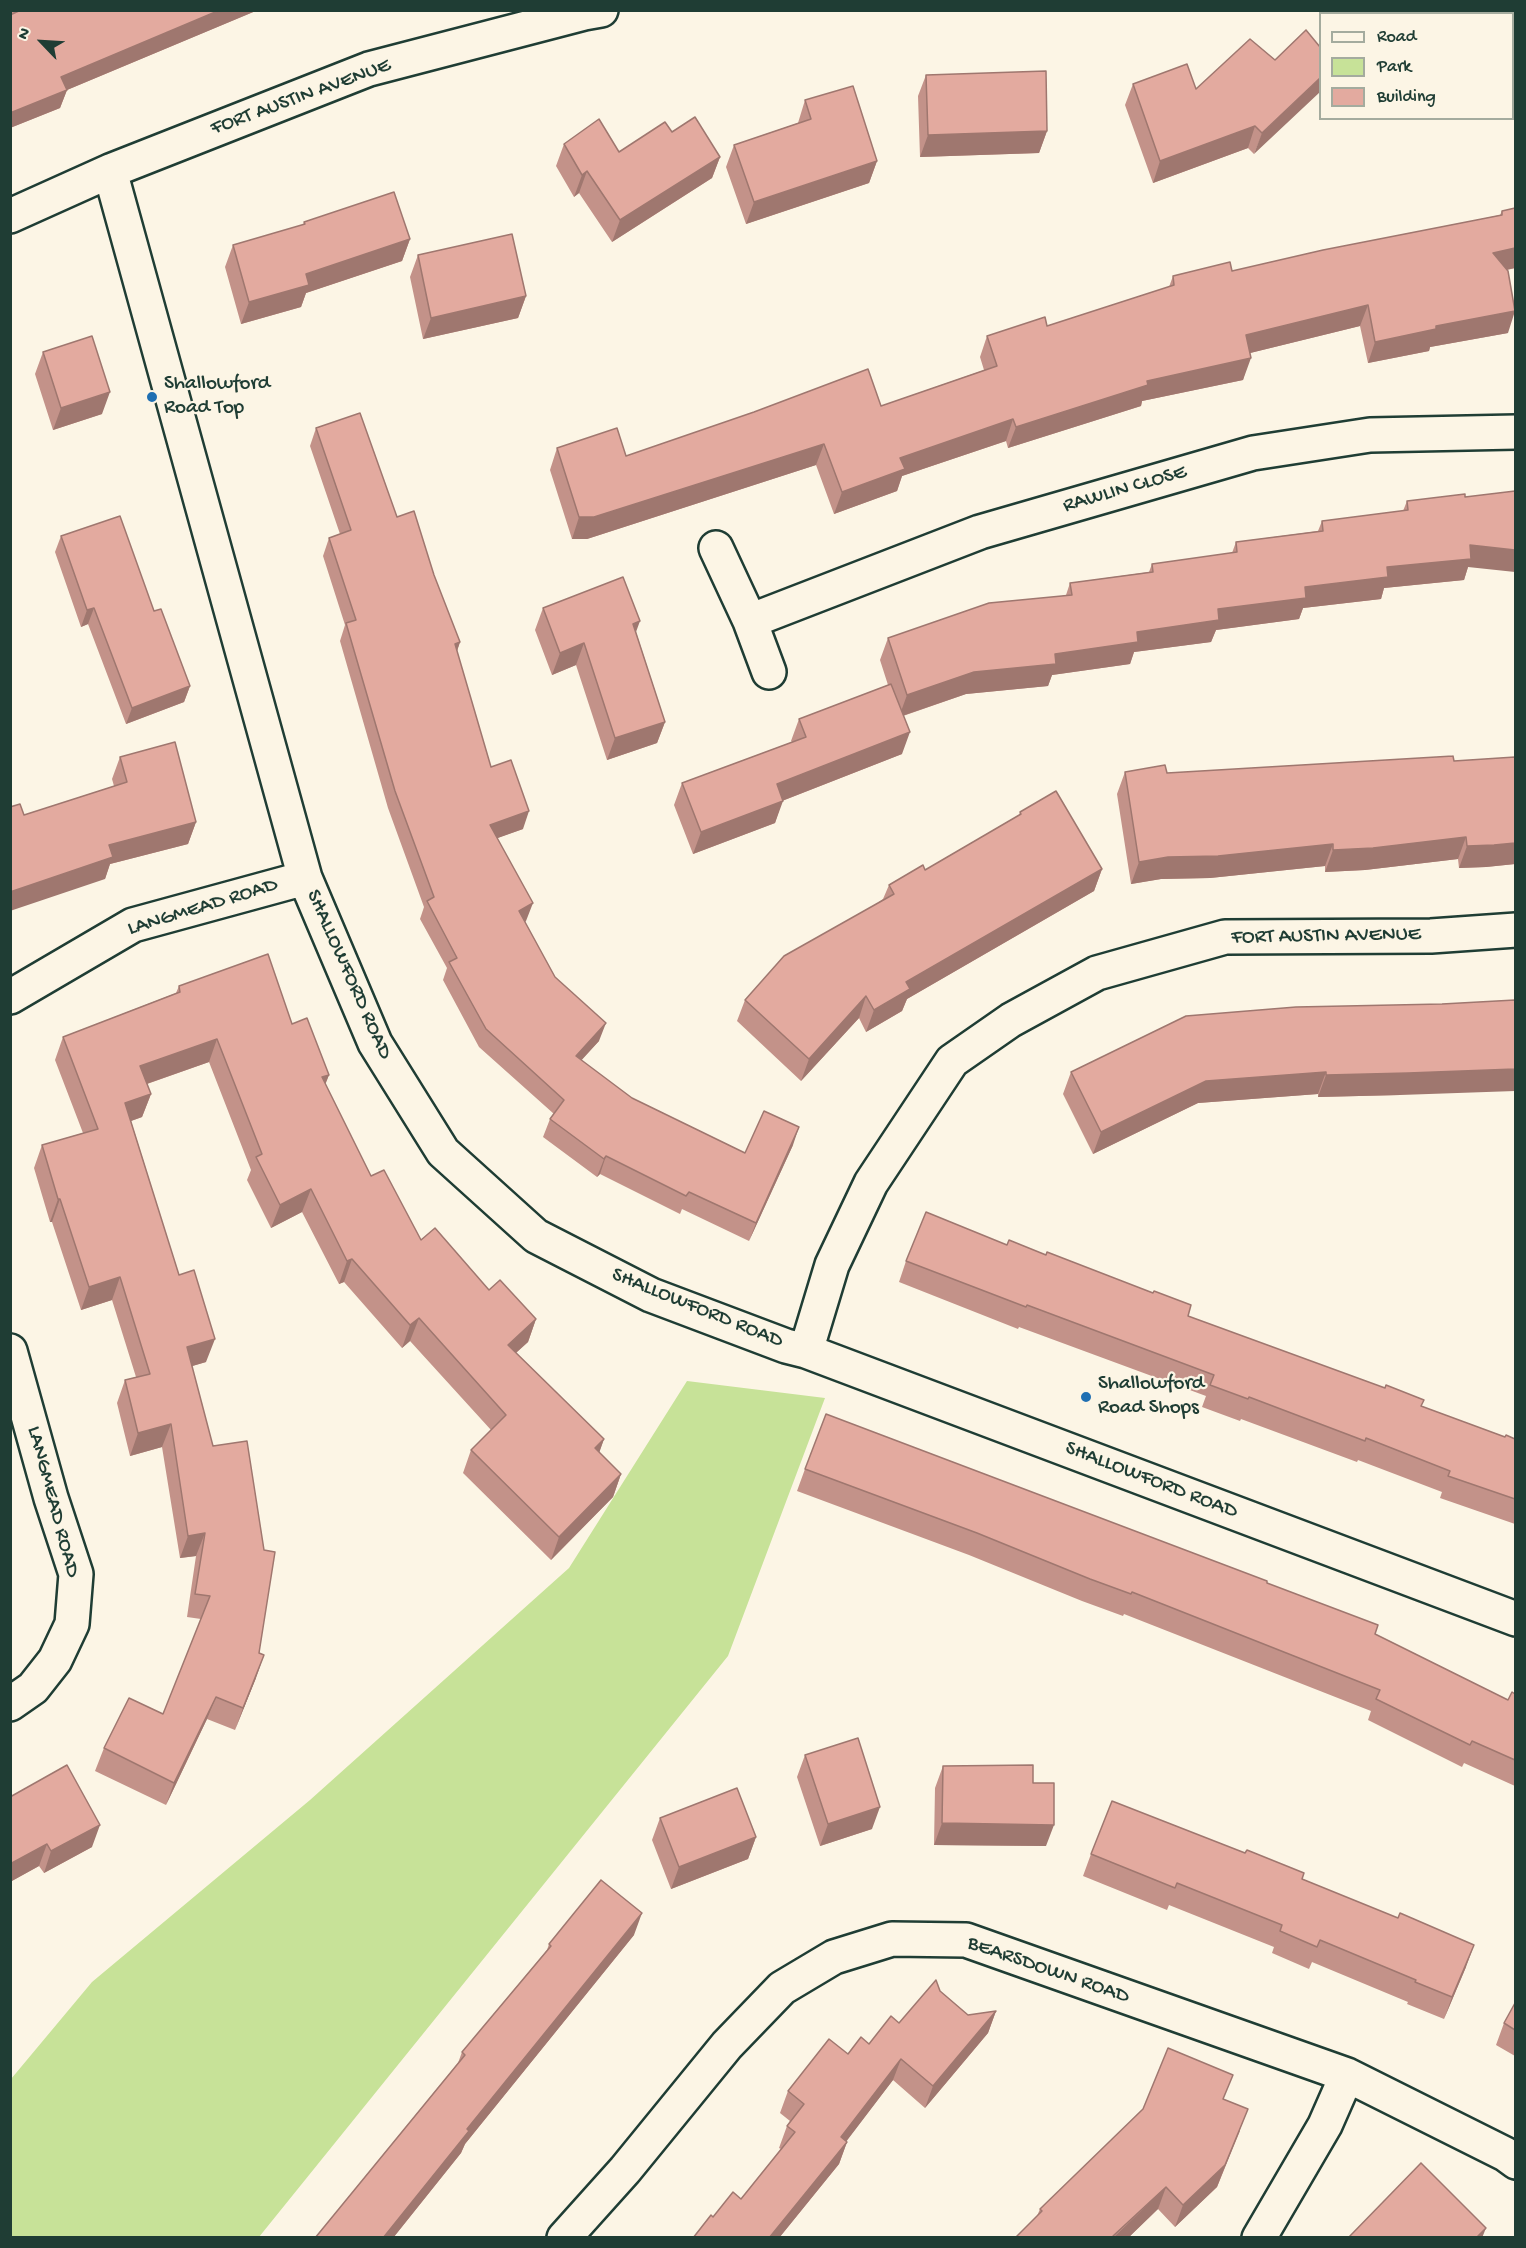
<!DOCTYPE html>
<html>
<head>
<meta charset="utf-8">
<style>
  body { margin:0 }
  #map { position:relative; width:1526px; height:2248px; overflow:hidden; background:#fcf5e5; font-family:"Gochi Hand",sans-serif }
  canvas { display:block }
  .frame { position:absolute; inset:0; border:12px solid #1f3d34; pointer-events:none }
  .legend { position:absolute; left:1319px; top:12px; width:195px; height:108px; box-sizing:border-box; background:#fcf5e5; border:2px solid #a4ab9e; margin:0; padding:8px 10px; list-style:none; font-size:18px; color:#1f3d34 }
  .legend li { display:flex; align-items:center; gap:12px; height:30px }
  .legend b { width:30px; border:2px solid #a4ab9e }
  .north { position:absolute; left:12px; top:12px; width:60px; height:60px; -webkit-text-stroke:4px #fcf5e5; paint-order:stroke; rotate:295deg; font-size:16px; font-weight:700; line-height:24px; text-align:center; color:#1f3d34 }
  .north::after { content:''; display:block; margin:auto; width:21px; height:27px; background:#1f3d34; clip-path:polygon(50% 0,100% 100%,50% 72%,0 100%) }
</style>
</head>
<body>
<div id="map">
<canvas width="1526" height="2248"></canvas>
<div class="frame"></div>
<ul class="legend">
<li><b style="height:8px;background:#fcf5e5"></b>Road</li>
<li><b style="height:16px;background:#c7e298"></b>Park</li>
<li><b style="height:16px;background:#e3aa9f"></b>Building</li>
</ul>
<div class="north">N</div>
</div>
<script>
const c = document.querySelector('canvas').getContext('2d');
c.lineJoin = 'round';
function paint(path, color) { c.fillStyle = color; c.fill(path, 'evenodd'); }
const shape = rows => new Path2D(rows.map(r => 'M' + r).join(''));
function strokePath(path, color, width, dash) { c.strokeStyle = color; c.lineWidth = width; c.lineCap = dash ? 'butt' : 'round'; c.setLineDash(dash || []); c.stroke(path); }
function write(font, color, halo, rows, align = 'center') {
  c.font = font + ' "Gochi Hand",sans-serif'; c.lineWidth = 4.5; c.setLineDash([]); c.textBaseline = 'middle'; c.strokeStyle = halo; c.fillStyle = color; for (const [text, x, y, turn = 0] of rows) {
    c.save(); c.translate(x, y); c.rotate((+turn || 0) * Math.PI / 180); c.textAlign = isNaN(turn) ? turn : align; if (halo) c.strokeText(text, 0, 0); c.fillText(text, 0, 0); c.restore();
  }
}
paint(shape([
  [687,1381,825,1398,728,1656,259,2237,11,2237,11,2079,92,1982,310,1800,569,1568]
]), '#c7e298');
const minor = shape([
  [110,171,305,878,375,1043,443,1152,536,1236,651,1295,786,1346,806,1351,1516,1619],
  [10,216,110,171,369,69,584,13,601,10],
  [716,548,750,621,769,672],
  [750,621,980,532,1253,453,1370,435,1516,432],
  [10,997,133,925,305,878],
  [10,1351,51,1498,76,1574,72,1624,55,1660,33,1688,10,1704],
  [806,1351,832,1265,871,1183,952,1061,1011,1020,1097,973,1225,937,1431,936,1516,930],
  [564,2238,625,2170,727,2045,782,1988,834,1957,892,1939,966,1940,1347,2075,1505,2154,1516,2162],
  [1259,2238,1325,2125,1347,2075]
]);
strokePath(minor, '#1f3d34', 38);
strokePath(minor, '#fcf5e5', 33);
paint(shape([
  [10,10,258,10,67,90,60,108,10,128],
  [1384,10,1515,10,1515,28,1512,29,1512,14,1383,14],
  [1306,30,1254,154,1248,148,1153,183,1125,105,1133,84,1196,89,1275,60],
  [926,75,1047,131,1039,153,920,157,918,96],
  [805,100,877,161,869,183,746,224,726,167,734,145,798,123],
  [672,132,720,157,712,178,612,242,579,193,574,197,556,166,564,144,619,152],
  [1515,208,1515,268,1507,270,1508,333,1430,347,1429,351,1368,363,1360,326,1250,353,1243,380,1142,401,1141,406,1008,448,1006,441,902,476,897,491,834,514,816,465,587,539,572,539,550,470,557,448,626,456,881,406,984,370,980,357,987,336,1047,326,1169,287,1173,276,1232,271,1500,215,1502,211],
  [304,222,410,239,402,261,306,293,301,307,241,324,225,267,233,245,303,225],
  [418,255,526,296,518,318,423,339,410,277],
  [43,352,102,414,53,430,35,374],
  [316,428,397,517,434,575,460,642,457,651,491,767,523,829,497,838,526,921,525,922,555,977,599,1041,581,1060,632,1098,745,1153,793,1145,749,1241,682,1209,680,1214,600,1174,597,1177,543,1137,550,1119,554,1114,479,1047,443,980,447,968,420,919,424,907,388,808,340,641,345,625,323,556,329,538,340,534,310,446],
  [1407,501,1468,567,1464,580,1384,588,1381,599,1303,608,1299,619,1216,630,1211,642,1134,652,1130,664,1052,675,1048,686,966,694,903,716,902,754,782,801,775,823,693,854,674,805,682,783,792,742,791,741,799,719,888,685,880,660,888,638,1066,595,1070,583,1149,572,1152,564,1232,553,1236,542,1318,531,1322,521,1403,511],
  [61,536,154,611,190,686,184,702,126,724,88,624,81,627,55,552],
  [543,608,636,632,665,722,657,743,607,760,576,665,552,675,535,630],
  [120,757,196,822,188,844,110,864,105,879,24,815,114,786,112,779],
  [1515,757,1515,864,1486,867,1459,868,1458,859,1365,870,1325,872,1325,866,1210,878,1161,879,1131,884,1117,794,1125,772,1167,773,1454,761],
  [1020,812,1102,869,1094,891,907,999,902,1011,866,1032,859,1018,801,1081,737,1021,745,1000,883,899,889,885,925,870,1019,815],
  [179,986,292,1024,329,1075,325,1084,371,1176,421,1240,489,1290,536,1319,528,1342,516,1353,604,1439,599,1452,621,1474,613,1497,551,1560,463,1473,471,1450,491,1430,410,1341,402,1348,344,1282,339,1284,302,1212,271,1228,247,1180,251,1170,209,1062,147,1084,151,1094,142,1117,131,1121,206,1362,192,1366,256,1678,235,1730,207,1719,166,1805,95,1771,104,1748,163,1714,201,1619,187,1617,196,1556,180,1558,162,1447,130,1456,117,1403,125,1380,136,1377,112,1300,81,1310,52,1222,50,1222,34,1168,42,1145,83,1133,55,1060,63,1037,176,993],
  [1186,1016,1400,1095,1318,1097,1318,1094,1198,1103,1093,1154,1063,1094,1071,1072],
  [1007,1245,1188,1316,1421,1406,1505,1437,1515,1439,1515,1524,1440,1498,1442,1492,1358,1460,1357,1462,1241,1419,1240,1421,1202,1407,1206,1396,1019,1327,1018,1329,899,1282,906,1261],
  [805,1469,1267,1583,1375,1634,1508,1700,1515,1694,1515,1786,1464,1763,1462,1767,1368,1720,1371,1711,1124,1614,1123,1616,1082,1601,969,1555,797,1491],
  [805,1755,872,1829,820,1846,797,1777],
  [943,1766,1033,1783,1046,1846,934,1845,935,1788],
  [10,1797,92,1847,44,1873,39,1866,10,1882],
  [660,1818,756,1837,748,1859,671,1889,652,1840],
  [1245,1853,1304,1873,1302,1879,1466,1967,1444,2019,1407,2004,1408,2002,1312,1962,1309,1969,1272,1953,1274,1947,1169,1905,1167,1910,1083,1876,1091,1854],
  [634,1935,465,2144,461,2153,393,2238,315,2238,458,2063,462,2052,547,1950,549,1944],
  [940,1991,968,2015,996,2011,988,2033,925,2108,893,2080,846,2141,847,2142,839,2164,779,2238,693,2238,713,2217,741,2199,781,2149,779,2148,787,2126,790,2121,780,2113,788,2091,848,2054,869,2044,899,2023],
  [1515,2003,1515,2056,1496,2045,1504,2023],
  [1224,2099,1240,2131,1217,2187,1175,2227,1158,2209,1128,2238,1015,2238,1037,2216,1040,2209]
]), '#c39289');
paint(shape([
  [220,10,258,10,55,95,61,77],
  [1515,11,1515,28,1512,29,1512,14,1510,14],
  [1320,78,1320,92,1254,154,1262,133],
  [67,90,60,108,10,128,10,113],
  [1255,126,1248,148,1153,183,1160,161],
  [1047,131,1039,153,920,157,928,135],
  [720,157,712,178,612,242,620,220],
  [877,161,869,183,746,224,754,202],
  [587,171,579,193,574,197,582,175],
  [410,239,402,261,306,293,301,307,241,324,249,302,306,274],
  [1515,248,1515,268,1485,274,1493,253],
  [526,296,518,318,423,339,431,318],
  [1368,305,1360,326,1238,356,1246,335],
  [1515,311,1508,333,1430,347,1429,351,1368,363,1375,342,1436,326],
  [1251,358,1243,380,1142,401,1141,406,1008,448,1016,427,1147,381],
  [110,392,102,414,53,430,61,408],
  [1013,419,1006,441,902,476,897,491,834,514,842,492,900,458],
  [824,444,816,465,587,539,572,539,579,517],
  [1470,545,1515,550,1515,572,1468,567,1464,580,1384,588,1381,599,1303,608,1299,619,1216,630,1211,642,1134,652,1130,664,1052,675,1048,686,966,694,899,717,907,695,974,672,1055,654,1218,609,1387,567],
  [94,608,88,624,81,627,87,610],
  [640,621,632,643,633,624],
  [460,642,454,660,455,644],
  [584,643,576,665,552,675,560,653],
  [190,686,184,702,126,724,132,708],
  [665,722,657,743,607,760,615,738],
  [910,732,902,754,769,806,777,784],
  [783,801,775,823,693,854,701,832],
  [529,811,523,829,484,843,490,825],
  [196,822,188,844,110,864,105,879,10,911,10,892,109,845],
  [1466,837,1458,859,1365,870,1325,872,1333,850],
  [1515,843,1515,864,1486,867,1459,868,1467,846],
  [1333,844,1325,866,1210,878,1161,879,1131,884,1139,862,1168,857],
  [1102,869,1094,891,907,999,902,1011,866,1032,874,1010,906,982],
  [533,903,526,921,513,928,519,911],
  [866,996,859,1018,801,1081,809,1059],
  [606,1023,599,1041,569,1074,576,1056],
  [217,1039,209,1062,132,1089,140,1066],
  [1515,1069,1515,1091,1400,1095,1318,1097,1326,1075],
  [1326,1072,1318,1094,1198,1103,1093,1154,1101,1132,1206,1081],
  [329,1075,320,1098,322,1077],
  [151,1094,142,1117,117,1126,125,1103],
  [799,1127,793,1145,749,1241,756,1223],
  [606,1156,600,1174,597,1177,604,1159],
  [311,1189,302,1212,271,1228,280,1205],
  [58,1199,60,1199,52,1222,50,1222],
  [352,1259,344,1282,339,1284,347,1261],
  [120,1277,112,1300,81,1310,89,1287],
  [419,1318,410,1341,402,1348,410,1325],
  [536,1319,528,1342,499,1368,508,1345],
  [215,1339,206,1362,179,1370,187,1347],
  [171,1424,162,1447,130,1456,138,1433],
  [604,1439,596,1462,595,1448],
  [621,1474,613,1497,551,1560,559,1537],
  [205,1533,196,1556,180,1558,188,1536],
  [264,1655,256,1678,235,1730,243,1708],
  [216,1697,207,1719,166,1805,174,1783],
  [880,1807,872,1829,820,1846,828,1824],
  [942,1823,1054,1825,1046,1846,934,1845],
  [100,1825,92,1847,44,1873,51,1851],
  [756,1837,748,1859,671,1889,679,1867],
  [47,1844,39,1866,10,1882,10,1864],
  [642,1913,634,1935,465,2144,461,2153,393,2238,383,2238,467,2129],
  [1474,1945,1466,1967,1444,2019,1452,1997],
  [996,2011,988,2033,925,2108,933,2086],
  [901,2059,893,2080,833,2159,841,2137],
  [1248,2109,1217,2187,1175,2227,1183,2205],
  [847,2142,839,2164,779,2238,769,2238],
  [1166,2187,1158,2209,1128,2238,1113,2238],
  [1486,2228,1482,2238,1476,2238]
]), '#9f776f');
const building = shape([
  [21,10,220,10,61,77,67,90,10,113,10,15,21,10],
  [1392,10,1515,10,1515,11,1510,14,1393,14,1392,10],
  [1306,30,1320,47,1320,78,1262,133,1255,126,1160,161,1133,84,1187,64,1196,89,1250,39,1275,60,1306,30],
  [1046,71,1047,131,928,135,926,75,1046,71],
  [853,86,877,161,754,202,734,145,811,119,805,100,853,86],
  [695,117,720,157,620,220,587,171,582,175,564,144,599,119,619,152,665,122,672,132,695,117],
  [394,192,410,239,306,274,309,285,249,302,233,245,305,224,304,222,394,192],
  [1515,208,1515,248,1493,253,1508,271,1515,311,1436,326,1436,329,1375,342,1368,305,1246,335,1251,358,1147,381,1148,385,1016,427,1013,419,900,458,905,469,842,492,824,444,594,517,579,517,557,448,617,428,626,456,754,412,868,369,881,406,997,366,987,336,1045,317,1047,326,1174,285,1173,276,1230,262,1232,271,1323,250,1502,215,1502,211,1515,208],
  [512,234,526,296,431,318,418,255,512,234],
  [92,336,110,392,61,408,43,352,92,336],
  [360,413,397,517,414,511,434,575,460,642,455,644,491,767,511,760,529,811,490,825,533,903,519,911,555,977,606,1023,576,1056,632,1098,745,1153,764,1111,799,1127,756,1223,689,1192,686,1196,606,1156,604,1159,550,1119,564,1100,486,1029,449,962,457,958,427,901,434,897,395,791,346,623,356,620,329,538,351,530,316,428,360,413],
  [1515,491,1515,550,1470,545,1471,559,1387,567,1388,577,1305,587,1306,598,1218,609,1219,620,1137,632,1138,642,1055,654,1056,664,974,672,907,695,888,638,989,603,1072,595,1070,583,1153,572,1152,564,1237,552,1236,542,1323,531,1322,521,1408,510,1407,501,1465,494,1465,497,1515,491],
  [120,516,154,611,161,609,190,686,132,708,94,608,87,610,61,536,120,516],
  [623,577,640,621,633,624,665,722,615,738,584,643,560,653,543,608,623,577],
  [891,684,910,732,777,784,783,801,701,832,682,783,806,737,799,719,891,684],
  [175,742,196,822,109,845,113,857,10,892,10,807,20,804,24,815,127,782,120,757,175,742],
  [1453,756,1454,761,1515,757,1515,843,1494,845,1467,846,1466,837,1373,848,1333,850,1333,844,1218,856,1168,857,1139,862,1125,772,1165,765,1167,773,1453,756],
  [1056,791,1102,869,906,982,910,989,874,1010,866,996,809,1059,745,1000,784,956,894,894,889,885,923,865,925,870,1021,814,1020,812,1056,791],
  [268,954,292,1024,307,1018,329,1075,322,1077,371,1176,384,1170,421,1240,435,1228,489,1290,500,1280,536,1319,508,1345,604,1439,595,1448,621,1474,559,1537,471,1450,506,1415,419,1318,410,1325,352,1259,347,1261,311,1189,280,1205,256,1157,262,1154,217,1039,140,1066,151,1094,125,1103,179,1275,194,1270,215,1339,187,1347,213,1446,247,1441,264,1550,275,1552,259,1653,264,1655,243,1708,216,1697,174,1783,104,1748,129,1698,163,1714,210,1596,195,1594,205,1533,188,1536,171,1424,138,1433,125,1380,150,1374,120,1277,89,1287,60,1199,58,1199,42,1145,98,1129,63,1037,180,992,179,986,268,954],
  [1515,1000,1515,1069,1408,1073,1326,1075,1326,1072,1206,1081,1101,1132,1071,1072,1186,1016,1296,1007,1442,1004,1515,1000],
  [926,1212,1007,1245,1009,1240,1046,1255,1047,1252,1153,1293,1154,1291,1191,1305,1188,1316,1385,1388,1386,1385,1424,1400,1421,1406,1505,1437,1506,1435,1515,1439,1515,1499,1448,1476,1450,1471,1366,1438,1365,1441,1249,1397,1248,1399,1210,1385,1214,1375,1027,1305,1026,1307,906,1261,926,1212],
  [826,1414,1267,1581,1267,1583,1378,1625,1375,1634,1508,1700,1512,1692,1515,1694,1515,1760,1472,1741,1470,1745,1376,1699,1380,1690,1132,1592,1131,1594,1090,1579,977,1533,805,1469,826,1414],
  [858,1738,880,1807,828,1824,805,1755,858,1738],
  [67,1765,100,1825,51,1851,47,1844,10,1864,10,1797,67,1765],
  [1033,1765,1033,1783,1054,1783,1054,1825,942,1823,943,1766,1033,1765],
  [737,1788,756,1837,679,1867,660,1818,737,1788],
  [1112,1801,1245,1853,1247,1850,1304,1873,1302,1879,1398,1918,1400,1913,1474,1945,1452,1997,1415,1982,1416,1980,1320,1940,1317,1947,1280,1931,1282,1925,1177,1883,1175,1888,1091,1854,1112,1801],
  [601,1880,642,1913,467,2129,469,2131,383,2238,315,2238,465,2055,462,2052,551,1946,549,1944,601,1880],
  [936,1980,940,1991,968,2015,996,2011,933,2086,901,2059,841,2137,847,2142,769,2238,693,2238,711,2215,713,2217,733,2192,741,2199,795,2132,787,2126,804,2104,788,2091,829,2039,848,2054,861,2037,869,2044,891,2016,899,2023,936,1980],
  [1515,2003,1515,2030,1504,2023,1515,2003],
  [1168,2048,1233,2075,1223,2099,1248,2109,1225,2165,1183,2205,1166,2187,1113,2236,1114,2238,1015,2238,1042,2211,1040,2209,1143,2109,1168,2048],
  [1421,2163,1486,2228,1476,2238,1348,2238,1421,2163]
]);
paint(building, '#e3aa9f');
strokePath(building, '#9f776f', 1.5);
for (const [x, y, r, color] of [
  [152,397,6,"#1f6fb2"],
  [1086,1397,6,"#1f6fb2"]
]) { const dot = new Path2D(); dot.arc(x, y, r, 0, 2 * Math.PI); c.fillStyle = color; c.fill(dot); strokePath(dot, '#fcf5e5', 2); }
write('21px', '#1f3d34', '#fcf5e5', [
  ["FORT AUSTIN AVENUE",301,98,-20],
  ["RAWLIN CLOSE",1125,490,-16],
  ["LANGMEAD ROAD",203,908,-17],
  ["FORT AUSTIN AVENUE",1326,937,-1],
  ["SHALLOWFORD ROAD",348,975,66],
  ["SHALLOWFORD ROAD",697,1309,22],
  ["SHALLOWFORD ROAD",1151,1481,21],
  ["LANGMEAD ROAD",52,1502,75],
  ["BEARSDOWN ROAD",1048,1971,19]
]);
write('21px', '#1f3d34', '#fcf5e5', [
  ["Shallowford",164,385],
  ["Road Top",164,409],
  ["Shallowford",1098,1385],
  ["Road Shops",1098,1409]
], 'left');
</script>
</body>
</html>
